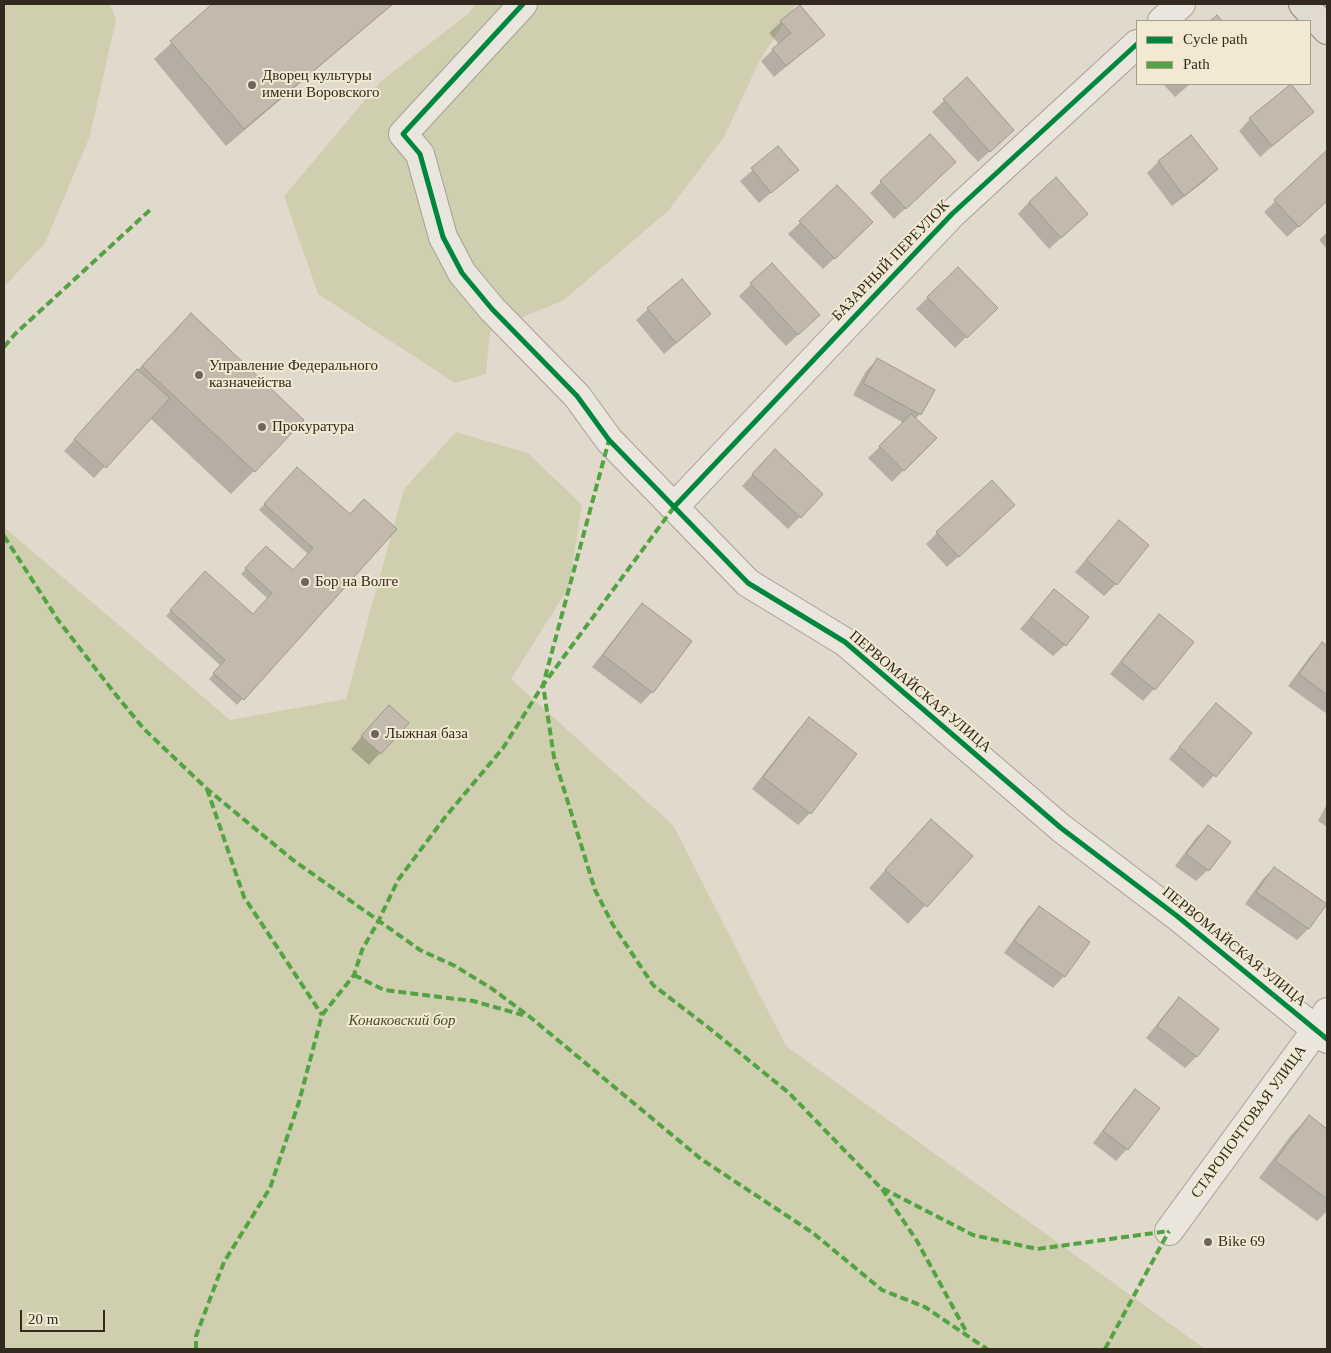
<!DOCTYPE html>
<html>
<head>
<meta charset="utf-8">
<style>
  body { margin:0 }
  #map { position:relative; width:1331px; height:1353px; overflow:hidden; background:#e1dacc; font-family:Georgia,serif }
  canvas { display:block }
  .frame { position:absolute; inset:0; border:5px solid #33291f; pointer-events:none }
  .legend { position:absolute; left:1136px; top:20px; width:175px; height:65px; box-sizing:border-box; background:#f1e9d2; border:1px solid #a59c8a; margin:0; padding:6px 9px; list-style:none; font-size:15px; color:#33291f }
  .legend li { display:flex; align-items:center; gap:10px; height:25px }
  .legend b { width:25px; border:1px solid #a59c8a }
  .scale { position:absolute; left:20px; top:1310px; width:85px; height:22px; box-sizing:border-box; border:2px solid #33291f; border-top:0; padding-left:6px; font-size:15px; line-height:18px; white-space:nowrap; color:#33291f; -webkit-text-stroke:4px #f1e9d2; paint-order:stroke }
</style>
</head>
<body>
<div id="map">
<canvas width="1331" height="1353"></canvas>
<div class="frame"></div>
<ul class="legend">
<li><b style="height:6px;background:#00873e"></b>Cycle path</li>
<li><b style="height:6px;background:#52a341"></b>Path</li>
</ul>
<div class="scale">20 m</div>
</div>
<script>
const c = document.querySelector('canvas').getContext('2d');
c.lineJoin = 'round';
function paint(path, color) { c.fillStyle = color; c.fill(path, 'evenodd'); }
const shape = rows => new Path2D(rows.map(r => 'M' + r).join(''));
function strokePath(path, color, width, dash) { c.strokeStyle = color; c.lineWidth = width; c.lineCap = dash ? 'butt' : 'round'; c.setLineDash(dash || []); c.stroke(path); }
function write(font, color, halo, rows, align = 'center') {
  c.font = font + ' Georgia,serif'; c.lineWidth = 4; c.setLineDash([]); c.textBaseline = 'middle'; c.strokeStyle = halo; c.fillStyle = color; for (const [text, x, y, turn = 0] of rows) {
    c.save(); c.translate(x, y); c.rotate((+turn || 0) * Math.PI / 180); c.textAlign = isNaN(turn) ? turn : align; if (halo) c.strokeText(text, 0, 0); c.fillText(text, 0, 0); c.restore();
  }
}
paint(shape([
  [4,4,110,4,116,20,90,136,45,243,4,287],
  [476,4,796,4,759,62,724,137,668,211,564,300,490,331,486,374,455,383,318,294,284,196,381,81,468,14],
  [456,432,528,453,582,505,569,587,511,679,673,825,786,1046,1205,1349,4,1349,4,527,230,720,346,699,404,489]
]), '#cfcfb0');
paint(shape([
  [214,4,393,4,226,146,154,59],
  [781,22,823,35,774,77,761,61,779,44,769,33],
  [967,79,1001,141,978,162,932,112],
  [1163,84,1190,84,1175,97],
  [1312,112,1260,157,1239,131,1250,119],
  [1191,136,1216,169,1205,181,1172,206,1147,173,1158,162],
  [778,148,797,170,759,203,740,181],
  [1327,152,1327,200,1287,237,1264,212],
  [943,173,894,219,870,193,881,182],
  [837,187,860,234,823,269,788,234],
  [1029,202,1075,225,1049,249,1018,214],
  [1327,232,1327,249,1319,240],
  [772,264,807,326,786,346,739,296],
  [958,268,996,308,955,348,916,309],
  [648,309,710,314,664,354,636,320],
  [191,315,254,471,231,494,150,418,94,478,64,451,126,382],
  [877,360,920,414,915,419,935,438,892,482,868,458,904,423,853,395,866,371],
  [764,462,822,494,788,529,742,486],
  [292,474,350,516,396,529,237,705,209,679,221,666,166,616,200,578,253,616,268,599,241,574,260,553,293,572,308,554,259,510],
  [1002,517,947,567,926,544,937,533],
  [1119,522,1148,545,1116,584,1104,596,1075,572],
  [1054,590,1065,645,1053,656,1020,629],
  [642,605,652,692,641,704,592,667,631,617],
  [1159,616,1192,642,1154,689,1143,701,1110,674,1148,627],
  [1322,644,1327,647,1327,714,1288,686,1311,655],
  [1216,704,1251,733,1203,788,1169,759],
  [378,718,380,753,369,765,351,749],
  [809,719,855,754,810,813,798,825,752,789,798,730],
  [1327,804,1327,827,1318,821],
  [931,820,971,856,908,924,869,888],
  [1208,826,1208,870,1196,881,1175,866,1196,838],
  [1274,868,1309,928,1297,940,1245,904,1262,880],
  [1040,907,1064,976,1053,988,1004,953,1028,919],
  [1179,999,1218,1029,1196,1057,1185,1068,1146,1038,1168,1010],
  [1135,1091,1127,1149,1116,1161,1093,1143,1124,1102],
  [1309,1117,1327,1130,1327,1211,1317,1221,1259,1178,1292,1134]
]), '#0003');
const building = shape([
  [212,4,393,4,244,129,170,41,212,4],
  [800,5,825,35,786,66,772,49,791,33,780,21,800,5],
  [1217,15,1222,21,1210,21,1217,15],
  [967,77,1014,130,990,152,943,99,967,77],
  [1291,84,1314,112,1272,146,1249,118,1291,84],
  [930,134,956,162,906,209,880,181,930,134],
  [1191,135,1218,169,1184,196,1158,161,1191,135],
  [778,146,799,170,771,193,751,168,778,146],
  [1327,150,1327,201,1299,227,1274,200,1327,150],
  [1056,177,1088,214,1061,238,1029,202,1056,177],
  [837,185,873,222,835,259,799,221,837,185],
  [772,263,820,315,798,335,750,283,772,263],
  [958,267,998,308,967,338,927,297,958,267],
  [682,279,711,314,676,343,647,308,682,279],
  [191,313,304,420,255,472,142,366,191,313],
  [877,358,935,390,921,415,863,383,877,358],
  [137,369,170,398,106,468,74,439,137,369],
  [911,414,937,438,904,471,879,446,911,414],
  [775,449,823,494,801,518,752,474,775,449],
  [297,467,350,514,364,499,397,529,244,700,213,673,225,660,170,610,205,571,253,614,272,593,245,568,266,546,293,570,313,548,264,504,297,467],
  [992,480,1015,505,959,557,936,532,992,480],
  [1119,520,1149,545,1117,585,1086,560,1119,520],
  [1054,589,1089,617,1066,646,1031,617,1054,589],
  [642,603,692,641,653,693,603,655,642,603],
  [1159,614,1194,642,1155,690,1121,662,1159,614],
  [1322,642,1327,646,1327,695,1299,674,1322,642],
  [1216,703,1252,733,1216,777,1179,747,1216,703],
  [389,705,409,723,381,754,361,736,389,705],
  [809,717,857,754,811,814,763,777,809,717],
  [931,819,973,856,927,907,885,870,931,819],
  [1208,825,1231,842,1209,871,1186,854,1208,825],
  [1274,867,1327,904,1309,929,1256,892,1274,867],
  [1039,906,1090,942,1065,977,1014,941,1039,906],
  [1179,997,1219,1029,1197,1057,1157,1026,1179,997],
  [1135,1089,1160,1108,1128,1150,1103,1131,1135,1089],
  [1309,1115,1327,1129,1327,1199,1275,1161,1309,1115]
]);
paint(building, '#c4b9ad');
strokePath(building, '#a0978c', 1);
const minor = shape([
  [523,4,403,134,420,154,443,237,462,273,492,309,577,396,609,440,748,583,845,642,1061,828,1177,916,1327,1039],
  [1162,21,1181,4],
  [674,507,952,214,1137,44],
  [1169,1231,1316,1030,1327,1012]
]);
const major = shape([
  [1303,4,1327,30]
]);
strokePath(minor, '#a69f95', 30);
strokePath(major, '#8b857c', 30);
strokePath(minor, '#eae6dd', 28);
strokePath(major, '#e0dbcf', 28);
strokePath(shape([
  [4,347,15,334,150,210],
  [674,507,543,685,554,757,595,890,613,925,653,985,709,1028,789,1093,880,1187,973,1235,1037,1249,1169,1231],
  [4,536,58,620,116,695,144,729,207,789,293,860,420,950,455,966,491,988,530,1017,701,1159,813,1233,882,1290,925,1307,987,1349],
  [207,789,244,897,322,1015],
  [354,975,384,990,473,1001,523,1015],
  [882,1189,917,1241,967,1333],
  [196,1349,196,1336,224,1262,270,1188,299,1102,322,1015,354,975,362,950,379,920,398,880,446,816,503,748,543,685,609,440],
  [1105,1349,1169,1231]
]), '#52a341', 4, [8, 4]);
strokePath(shape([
  [523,4,403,134,420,154,443,237,462,273,492,309,577,396,609,440,748,583,845,642,1061,828,1177,916,1327,1039],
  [674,507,952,214,1137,44]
]), '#00873e', 5);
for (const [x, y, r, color] of [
  [252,85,5,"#70675c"],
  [199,375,5,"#70675c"],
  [262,427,5,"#70675c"],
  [305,582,5,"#70675c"],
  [375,734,5,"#70675c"],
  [1208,1242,5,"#70675c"]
]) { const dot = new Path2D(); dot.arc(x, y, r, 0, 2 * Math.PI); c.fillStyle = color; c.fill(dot); strokePath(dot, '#f1e9d2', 2); }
write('15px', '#33291f', '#f1e9d2', [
  ["Дворец культуры",262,76],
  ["имени Воровского",262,93],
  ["Управление Федерального",209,366],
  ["казначейства",209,383],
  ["Прокуратура",272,427],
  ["Бор на Волге",315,582],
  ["Лыжная база",385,734],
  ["Bike 69",1218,1242]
], 'left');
write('15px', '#33291f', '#f1e9d2', [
  ["БАЗАРНЫЙ ПЕРЕУЛОК",891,261,-46],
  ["ПЕРВОМАЙСКАЯ УЛИЦА",920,692,40],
  ["ПЕРВОМАЙСКАЯ УЛИЦА",1234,947,39],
  ["СТАРОПОЧТОВАЯ УЛИЦА",1249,1122,-54]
]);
write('italic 15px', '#434d27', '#f1e9d2', [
  ["Конаковский бор",402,1021]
]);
</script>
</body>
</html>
